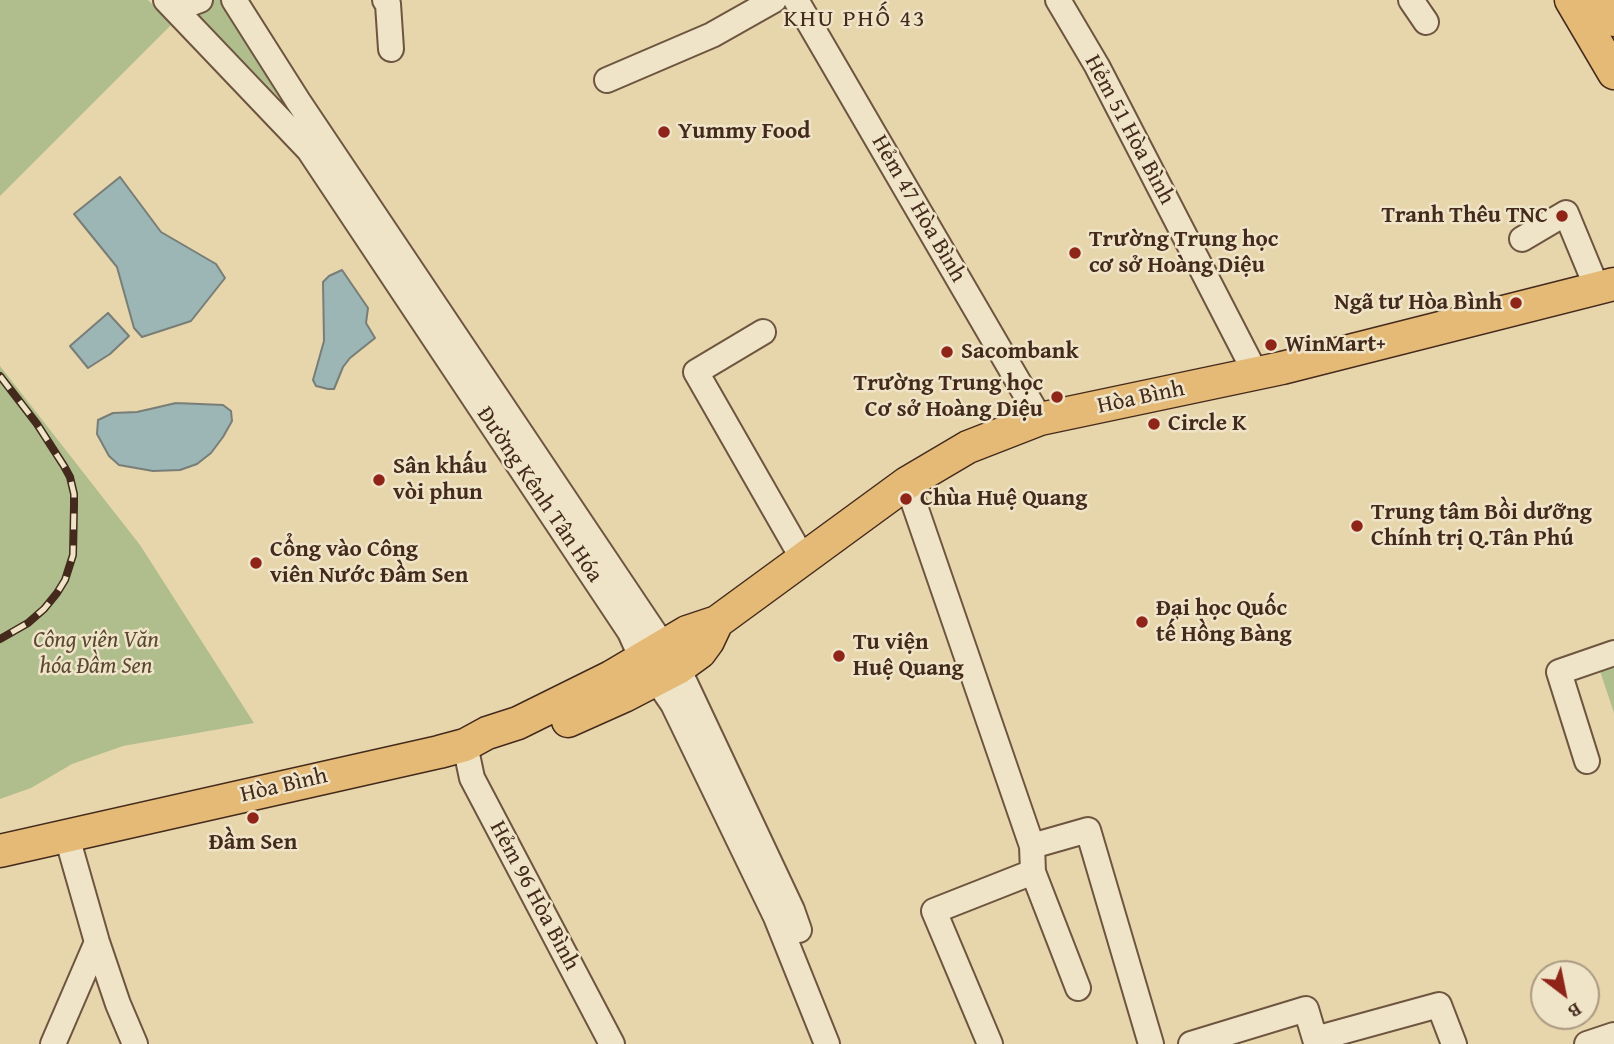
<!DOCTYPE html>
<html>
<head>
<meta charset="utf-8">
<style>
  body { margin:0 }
  #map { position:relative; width:1614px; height:1044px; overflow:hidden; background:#e7d5ab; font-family:"Gentium Book Plus",serif }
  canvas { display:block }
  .north { position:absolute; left:1530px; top:960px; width:70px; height:70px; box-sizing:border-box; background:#efe4c8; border:2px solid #ab9a83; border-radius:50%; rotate:148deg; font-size:19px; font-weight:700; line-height:28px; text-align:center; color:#442a1c }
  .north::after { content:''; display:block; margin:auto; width:24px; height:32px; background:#8f2418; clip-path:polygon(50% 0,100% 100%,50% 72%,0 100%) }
</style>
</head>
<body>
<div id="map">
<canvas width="1614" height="1044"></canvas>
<div class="north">B</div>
</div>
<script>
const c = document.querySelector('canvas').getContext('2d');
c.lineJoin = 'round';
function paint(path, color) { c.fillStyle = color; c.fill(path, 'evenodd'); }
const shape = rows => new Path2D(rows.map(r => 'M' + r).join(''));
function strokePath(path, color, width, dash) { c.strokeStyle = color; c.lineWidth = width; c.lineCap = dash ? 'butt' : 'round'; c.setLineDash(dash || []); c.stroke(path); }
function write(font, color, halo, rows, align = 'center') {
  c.font = font + ' "Gentium Book Plus",serif'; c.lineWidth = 5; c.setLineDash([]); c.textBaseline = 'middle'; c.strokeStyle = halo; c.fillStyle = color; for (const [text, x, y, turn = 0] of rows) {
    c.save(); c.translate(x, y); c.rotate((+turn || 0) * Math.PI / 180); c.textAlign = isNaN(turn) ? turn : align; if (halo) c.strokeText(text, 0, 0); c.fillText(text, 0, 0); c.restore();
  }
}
paint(shape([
  [0,0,148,0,172,24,0,196],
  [184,0,221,0,278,69,298,117],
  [0,366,140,545,254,723,123,746,72,764,31,788,0,799],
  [1614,666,1614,713,1600,671]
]), '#b0be8d');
const water = shape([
  [120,177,161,232,216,264,225,278,191,321,142,337,134,328,117,267,74,214,120,177],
  [342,270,368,308,366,323,375,338,350,358,343,367,334,389,328,389,316,386,313,380,324,341,323,282,329,276,342,270],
  [108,313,129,336,110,354,88,368,70,346,108,313],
  [176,403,223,405,231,411,232,421,223,437,211,453,197,464,180,470,153,471,119,465,109,456,97,434,98,420,113,413,137,412,176,403]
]);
paint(water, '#9bb6b4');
strokePath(water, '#787e77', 2);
const minor = shape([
  [166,0,309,150,630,632,642,659,673,704,776,917,827,1044],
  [234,0,298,101,678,668,792,910,799,930],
  [385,0,388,4,391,49],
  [796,0,1040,419],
  [1058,0,1097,66,1256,374],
  [1411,0,1426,22],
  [172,6,184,6,200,0],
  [607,80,712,35,774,0],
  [1522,239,1566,213,1597,288],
  [763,332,696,372,803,559],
  [907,483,1032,846,1033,872,934,911,990,1044],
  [465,745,472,778,612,1044],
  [1587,761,1559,672,1614,653],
  [67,837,97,942,118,1004,135,1044],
  [1032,846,1088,830,1151,1044],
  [1033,872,1078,988],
  [53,1044,97,942],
  [1191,1044,1306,1009,1315,1039,1439,1005,1454,1044],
  [1587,1044,1614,1035]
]);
const major = shape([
  [1571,0,1614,73],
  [1603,0,1614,20],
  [568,721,624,696,678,668,700,652,708,641,717,622],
  [0,851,439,752,465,745,487,733,518,723,611,677,687,632,717,622,907,483,968,447,1040,419,1282,368,1614,284]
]);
strokePath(minor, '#6d5540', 28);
strokePath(major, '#442a1c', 35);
strokePath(minor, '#efe4c8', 24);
strokePath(major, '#e4ba76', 32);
const rail = shape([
  [0,376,37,424,64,466,70,477,74,494,74,505,73,555,65,580,57,593,44,609,28,623,0,639]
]);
strokePath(rail, '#442a1c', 8);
strokePath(rail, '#efe4c8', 5, [16]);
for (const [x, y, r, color] of [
  [664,132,7,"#8f2418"],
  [1562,216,7,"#8f2418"],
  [1075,253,7,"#8f2418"],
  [1516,303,7,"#8f2418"],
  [1271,345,7,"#8f2418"],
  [947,352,7,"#8f2418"],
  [1057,397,7,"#8f2418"],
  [1154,424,7,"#8f2418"],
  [379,480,7,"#8f2418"],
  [906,499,7,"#8f2418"],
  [1357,526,7,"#8f2418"],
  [256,563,7,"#8f2418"],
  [1142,622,7,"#8f2418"],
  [839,656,7,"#8f2418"],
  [253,818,7,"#8f2418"]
]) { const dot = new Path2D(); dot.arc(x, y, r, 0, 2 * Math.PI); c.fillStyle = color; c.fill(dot); strokePath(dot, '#efe4c8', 2.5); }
write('23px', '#442a1c', '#efe4c8', [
  ["Hẻm 51 Hòa Bình",1129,130,62],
  ["Hẻm 47 Hòa Bình",918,209,60],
  ["Hòa Bình",1141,398,-12],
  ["Đường Kênh Tân Hóa",539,495,56],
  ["Hòa Bình",284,786,-13],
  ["Hẻm 96 Hòa Bình",534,896,62]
]);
write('bold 23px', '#442a1c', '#efe4c8', [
  ["Yummy Food",678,132],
  ["Tranh Thêu TNC",1548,216,"right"],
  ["Trường Trung học",1089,240],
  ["cơ sở Hoàng Diệu",1089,266],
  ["Ngã tư Hòa Bình",1502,303,"right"],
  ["WinMart+",1285,345],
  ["Sacombank",961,352],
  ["Trường Trung học",1043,384,"right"],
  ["Cơ sở Hoàng Diệu",1043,410,"right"],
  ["Circle K",1168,424],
  ["Sân khấu",393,467],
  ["vòi phun",393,493],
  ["Chùa Huệ Quang",920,499],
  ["Trung tâm Bồi dưỡng",1371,513],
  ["Chính trị Q.Tân Phú",1371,539],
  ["Cổng vào Công",270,550],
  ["viên Nước Đầm Sen",270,576],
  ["Đại học Quốc",1156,609],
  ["tế Hồng Bàng",1156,635],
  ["Tu viện",853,643],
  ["Huệ Quang",853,669],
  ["Đầm Sen",253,843,"center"]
], 'left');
write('italic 23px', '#5a4833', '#efe4c8', [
  ["Công viên Văn",96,641],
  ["hóa Đầm Sen",96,667]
]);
c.letterSpacing = '2px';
write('24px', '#442a1c', '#efe4c8', [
  ["KHU PHỐ 43",855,20]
]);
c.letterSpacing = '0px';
</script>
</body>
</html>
